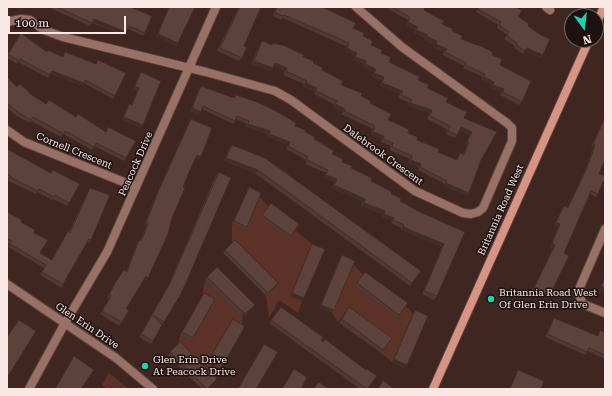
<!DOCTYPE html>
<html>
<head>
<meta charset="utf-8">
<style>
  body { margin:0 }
  #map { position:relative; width:612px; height:396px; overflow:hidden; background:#3f2620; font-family:"Roboto Serif",serif }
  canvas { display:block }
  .frame { position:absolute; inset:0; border:8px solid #f9e8e4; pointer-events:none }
  .north { position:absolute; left:564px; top:8px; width:40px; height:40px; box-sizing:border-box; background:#1e1210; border:1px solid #766865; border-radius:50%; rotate:165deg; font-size:11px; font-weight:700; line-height:16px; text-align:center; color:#f9e8e4 }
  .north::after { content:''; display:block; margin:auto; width:14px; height:18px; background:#18d5b2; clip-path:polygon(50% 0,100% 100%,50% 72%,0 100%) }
  .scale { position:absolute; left:8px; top:16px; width:118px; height:18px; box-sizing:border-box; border:2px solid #f9e8e4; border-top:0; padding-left:5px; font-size:12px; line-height:14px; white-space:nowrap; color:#f9e8e4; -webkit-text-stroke:3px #1e1210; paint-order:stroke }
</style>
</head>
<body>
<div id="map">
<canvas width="612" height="396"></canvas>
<div class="frame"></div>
<div class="north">N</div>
<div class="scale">100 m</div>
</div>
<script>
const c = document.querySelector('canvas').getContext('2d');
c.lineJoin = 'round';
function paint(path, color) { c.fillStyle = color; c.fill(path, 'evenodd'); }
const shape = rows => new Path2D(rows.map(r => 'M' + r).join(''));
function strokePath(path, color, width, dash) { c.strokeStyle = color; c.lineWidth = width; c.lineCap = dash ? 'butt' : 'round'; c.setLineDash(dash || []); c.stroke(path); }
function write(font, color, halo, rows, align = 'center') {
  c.font = font + ' "Roboto Serif",serif'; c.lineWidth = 3; c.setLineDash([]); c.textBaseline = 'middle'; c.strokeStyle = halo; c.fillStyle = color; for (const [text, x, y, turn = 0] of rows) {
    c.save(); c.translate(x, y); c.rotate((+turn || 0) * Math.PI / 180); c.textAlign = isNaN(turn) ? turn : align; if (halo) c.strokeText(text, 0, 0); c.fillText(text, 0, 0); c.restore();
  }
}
paint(shape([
  [259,196,269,207,289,239,295,230,323,253,310,247,290,296,302,301,298,313,279,300,269,318,266,296,276,286,232,243,232,224,244,230],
  [353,264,363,275,355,287,397,318,406,306,413,314,392,362,381,353,389,341,347,310,338,322,332,313],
  [205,280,243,318,241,327,231,323,208,361,220,368,214,382,178,345,180,335,191,341,213,302,202,296],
  [109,373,129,389,108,389,102,385]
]), '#5c3228');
const minor = shape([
  [546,7,550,10],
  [7,22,21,19,30,20,44,30,63,37,206,72,275,91,291,100,415,191,463,213,471,214,478,212,483,208,512,141,512,128,507,123,402,47,356,7],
  [7,130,24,142,136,187],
  [605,229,580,287,579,295,583,304,605,313]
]);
const tertiary = shape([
  [7,284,116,358,153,389],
  [29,389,65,323,107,252,216,7]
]);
const secondary = shape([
  [596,24,604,7],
  [433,389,589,40]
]);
strokePath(minor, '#5d453f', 10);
strokePath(tertiary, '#5d453f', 10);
strokePath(secondary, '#5d453f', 10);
strokePath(minor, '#997066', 8);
strokePath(tertiary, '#997066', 8);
strokePath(secondary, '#d79484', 8);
paint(shape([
  [48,7,130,7,145,33,143,36,128,29,124,35,92,23,90,26],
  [169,7,195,7,178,43,176,46,156,37],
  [239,7,261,7,244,46,242,58,239,61,217,51],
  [276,7,322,7,353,28,381,53,389,62,418,80,427,88,446,102,464,118,497,132,481,160,469,193,467,196,444,186,445,184,418,170,419,168,408,163,410,159,389,150,391,146,381,142,382,139,371,135,373,129,341,114,343,112,333,108,334,104,314,94,315,91,303,87,304,84,283,75,285,71,274,66,271,71,251,64,260,44,262,41,272,45,273,43,303,57,313,63,341,85,361,96,370,103,388,120,408,133,417,140,438,152,456,160,460,153,463,154,467,145,465,145,470,135,459,130,455,138,446,134,448,130,427,119,430,113,408,106,409,103,398,98,400,94,380,86,382,81,372,76,374,72,363,67,364,64,353,60,355,56,344,51,347,47,283,18,281,20,273,16],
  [389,7,425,7,424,10,461,39,492,55,500,65,522,102,519,105,500,95,502,92,491,88,492,85,482,81,483,77,463,68,464,66,443,55,444,52,433,47,435,45,424,40,425,38,414,33,415,30,406,26,408,20,388,9],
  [478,7,516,7,518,16,528,26,541,58,525,51,523,54,514,48,515,46,504,39,507,35,497,28,498,25,476,12,479,8],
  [21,33,47,52,63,57,65,52,95,64,98,60,115,96,113,99,84,83,82,86,51,74,48,78,18,62,17,64,7,58,7,55],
  [141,72,141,128,122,120,127,107,129,104,131,105,137,91,133,89,139,75],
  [7,77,17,87,29,93,126,158,124,161,94,146,92,150,63,134,61,137,31,121,29,123,17,116,7,108],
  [201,86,234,98,236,95,295,126,305,132,332,154,351,168,391,194,400,201,420,212,465,232,437,296,434,300,422,294,442,247,401,230,401,228,391,223,392,221,382,217,383,214,361,206,363,202,332,188,334,182,324,178,326,173,305,164,306,160,286,149,288,145,267,137,268,134,246,127,247,124,236,119,233,124,202,109,198,115,190,111,199,89],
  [605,116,605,160,599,174,598,194,596,197,590,194,564,253,547,298,532,291,553,248,550,247,558,227,554,226,562,209,564,206,568,207,586,168,593,148,591,147],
  [191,119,199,160,195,158,146,281,144,280,126,309,122,322,119,326,100,314,109,299,107,298,113,287,124,270,126,272,137,243,139,240,140,241,146,227,144,226,156,195,189,122],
  [232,145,421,271,410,286,256,174,224,161,229,148],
  [7,149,69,203,67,206,53,199,52,200,37,192,36,194,8,181,9,179,7,178],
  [219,172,164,322,151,344,139,337,167,288,216,175],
  [249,187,247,227,244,230,232,224,247,191],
  [90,188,91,240,89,243,87,242,61,288,40,275,44,268,8,247,10,244,7,243,7,212,21,222,34,233,40,253,51,260,66,235,68,231,69,232,88,191],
  [271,203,299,224,289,239,260,218],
  [312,244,304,298,302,301,290,296,310,247],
  [225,250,278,283,276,286,266,296,223,253],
  [342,255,334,310,332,313,319,308,340,258],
  [365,272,408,303,397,318,354,286],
  [605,276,605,292,599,290],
  [207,277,253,308,244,317,241,317,205,280],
  [204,293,193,338,190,341,180,335],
  [281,307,321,341,366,370,367,389,360,389,269,323],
  [347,310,392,338,381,353,339,323],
  [415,310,404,368,392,362,413,314],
  [554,318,597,336,600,330,605,333,605,359,587,351,585,355,545,337,552,321],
  [233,319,223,365,220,368,208,361],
  [170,352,217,379,207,389,202,389,168,356]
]), '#503833');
paint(shape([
  [94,19,126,32,124,35,92,22],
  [408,22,418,27,415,30,406,26],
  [416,30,428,35,425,38,414,33],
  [158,34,178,43,176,46,156,37],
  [427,37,437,41,435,45,424,40],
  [436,44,447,49,444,52,433,47],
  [347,48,357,53,355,56,344,51],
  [527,48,543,55,541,58,525,51],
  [355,57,366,61,364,64,353,60],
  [254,61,273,68,271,71,251,64],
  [275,63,287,68,285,71,273,66],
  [365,64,376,69,374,72,363,67],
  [52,71,84,83,82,86,50,74],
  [374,73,384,77,382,81,372,76],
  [484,77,494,82,492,85,482,81],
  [306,83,317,88,315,91,303,87],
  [382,83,403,91,400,94,380,86],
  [493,85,504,89,502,92,491,88],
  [135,86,139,88,137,91,133,89],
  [410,103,432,110,430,113,408,106],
  [335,104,345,109,343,112,333,108],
  [192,108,201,112,198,115,190,111],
  [124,117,143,125,141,128,122,120],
  [248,124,270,131,268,134,246,127],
  [461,127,472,132,470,135,458,130],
  [373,132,384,136,382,139,371,135],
  [269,134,290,142,288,145,267,137],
  [467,142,469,142,467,145,465,145],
  [593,144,595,145,593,148,591,147],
  [197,155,201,157,199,160,194,158],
  [226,158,258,170,256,174,224,161],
  [411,160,421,164,419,168,408,163],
  [326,175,337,179,334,182,324,178],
  [446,183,469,193,467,196,444,186],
  [334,185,365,199,363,202,332,188],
  [364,203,385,211,383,214,361,206],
  [384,214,394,218,392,221,382,217],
  [556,222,560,224,558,227,554,226],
  [146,223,148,224,146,227,144,226],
  [403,227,444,244,442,247,401,230],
  [552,243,555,245,553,248,550,247],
  [146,276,148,278,146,281,143,280],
  [278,283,276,286,266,296,268,293],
  [601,286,605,288,605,292,599,290],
  [534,288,550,295,547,298,532,291],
  [292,293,304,298,302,301,290,296],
  [255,305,253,308,244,317,241,317,244,313],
  [321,305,334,310,332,313,319,308],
  [394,359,407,365,404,368,392,362]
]), '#412e29');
const building = shape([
  [57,7,130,7,152,16,145,33,129,26,126,32,94,19,92,23,57,7],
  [169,7,195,7,178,43,158,34,169,7],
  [240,7,261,7,244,46,247,47,242,58,220,48,240,7],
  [277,7,322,7,356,23,353,28,364,33,363,36,373,41,371,45,382,50,381,53,391,57,389,62,420,77,418,80,429,85,427,88,448,98,446,102,467,112,464,118,497,132,481,160,469,193,446,183,447,181,420,167,421,164,411,160,412,156,392,147,393,143,383,139,384,136,373,132,375,126,344,111,345,109,335,104,337,101,316,91,317,88,306,83,307,81,286,71,287,68,275,63,273,68,254,61,262,41,272,45,273,43,285,46,304,55,303,57,314,61,313,63,323,68,322,70,343,81,341,85,362,93,361,96,371,101,370,103,391,114,388,120,409,129,408,133,418,137,417,140,439,149,438,152,457,160,460,153,464,155,469,142,467,142,472,132,461,127,457,135,448,131,450,126,430,116,432,110,410,103,412,100,401,95,403,91,382,83,384,77,374,73,376,69,365,64,366,61,355,57,357,53,347,48,349,43,284,15,283,16,275,13,277,7],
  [392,7,425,7,424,10,444,21,442,24,453,29,452,31,463,36,461,39,483,47,493,52,492,55,502,59,500,65,531,81,522,102,503,92,504,89,493,85,494,82,484,77,485,74,465,65,466,63,445,52,447,49,436,44,437,41,427,37,428,35,416,30,418,27,408,22,410,17,392,7],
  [479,7,516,7,522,11,518,16,529,24,528,26,541,35,550,39,543,55,527,48,525,51,516,45,517,43,507,36,509,32,499,25,501,22,478,9,479,7],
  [21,33,47,52,48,50,63,57,65,52,96,64,98,60,126,73,115,96,85,80,84,83,52,71,50,75,20,59,19,61,8,54,21,33],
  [141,72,161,81,143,125,124,117,129,104,132,105,139,88,135,86,141,72],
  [7,77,17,87,20,84,29,92,29,93,46,104,49,100,76,117,78,114,106,132,108,127,136,141,126,158,96,143,94,147,65,131,64,134,33,117,31,120,19,113,7,103,7,77],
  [201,86,234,98,236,95,257,102,276,111,296,123,295,126,306,130,305,132,315,137,314,139,334,151,332,154,343,159,342,162,352,166,351,168,372,178,371,181,392,192,391,194,401,198,400,201,420,212,465,232,437,296,424,291,444,244,403,227,404,225,393,220,394,218,384,214,385,211,364,203,365,199,334,185,337,179,326,175,328,170,307,160,308,157,288,146,290,142,269,134,270,131,248,124,249,121,237,116,235,121,203,106,201,112,192,108,201,86],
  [605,118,605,160,599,174,605,176,605,178,598,194,591,191,564,253,569,256,550,295,534,288,555,245,552,243,560,224,556,222,564,206,568,208,588,165,595,145,593,144,605,118],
  [191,119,212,128,201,157,197,155,189,172,183,187,185,188,172,218,168,234,148,278,146,276,126,309,129,310,122,322,102,311,111,296,109,295,115,283,124,270,127,272,139,240,141,241,148,224,146,223,158,192,191,119],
  [232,145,265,158,421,271,412,283,258,170,226,158,232,145],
  [7,149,51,173,53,170,80,184,69,203,55,195,54,197,39,189,38,191,10,177,11,176,7,174,7,149],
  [219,172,231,178,182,292,164,322,153,315,162,325,153,341,141,334,169,285,219,172],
  [249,187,261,193,247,227,234,221,249,187],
  [90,188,110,195,91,240,89,239,63,284,42,272,46,265,10,244,12,241,7,239,7,212,22,220,21,222,35,230,34,233,48,240,40,253,52,260,68,231,70,233,90,188],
  [271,203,299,224,291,236,262,215,271,203],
  [235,240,278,283,268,293,225,250,235,240],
  [312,244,325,249,304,298,292,293,312,244],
  [342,255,355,261,334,310,321,305,342,255],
  [217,267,255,305,246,313,244,313,207,277,217,267],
  [365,272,408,303,399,315,357,283,365,272],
  [605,278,605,288,601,286,605,278],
  [204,293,215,299,193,338,182,332,204,293],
  [281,307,323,337,321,341,323,342,325,339,366,370,367,369,377,376,367,389,271,320,281,307],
  [349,307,392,338,383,350,342,319,349,307],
  [415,310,428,316,407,365,394,359,415,310],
  [554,318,598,336,600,330,605,333,605,355,589,348,587,352,547,334,554,318],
  [233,319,244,326,244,328,223,365,210,358,233,319],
  [19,320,36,331,7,378,7,337,19,320],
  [180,342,217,379,207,389,170,352,180,342],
  [264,344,278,352,256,389,238,389,264,344],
  [74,356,94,370,81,389,55,389,74,356],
  [294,369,307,377,301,389,282,389,294,369],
  [518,370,544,381,541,389,510,389,518,370],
  [383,380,394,389,378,389,383,380],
  [319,382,329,389,313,389,319,382],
  [112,387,116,389,110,389,112,387]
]);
paint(building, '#5d413b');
strokePath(building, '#412e29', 1);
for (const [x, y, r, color] of [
  [491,299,4,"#18d5b2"],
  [145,366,4,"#18d5b2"]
]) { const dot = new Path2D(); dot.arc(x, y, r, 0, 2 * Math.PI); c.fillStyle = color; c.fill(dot); strokePath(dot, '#1e1210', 1.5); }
write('10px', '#f9e8e4', '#1e1210', [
  ["Cornell Crescent",74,151,22],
  ["Dalebrook Crescent",383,155,36],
  ["Peacock Drive",136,164,-66],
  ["Britannia Road West",501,210,-66],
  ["Glen Erin Drive",87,326,34]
]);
write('10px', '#f9e8e4', '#1e1210', [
  ["Britannia Road West",499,293],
  ["Of Glen Erin Drive",499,305],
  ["Glen Erin Drive",153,360],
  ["At Peacock Drive",153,372]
], 'left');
</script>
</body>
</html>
